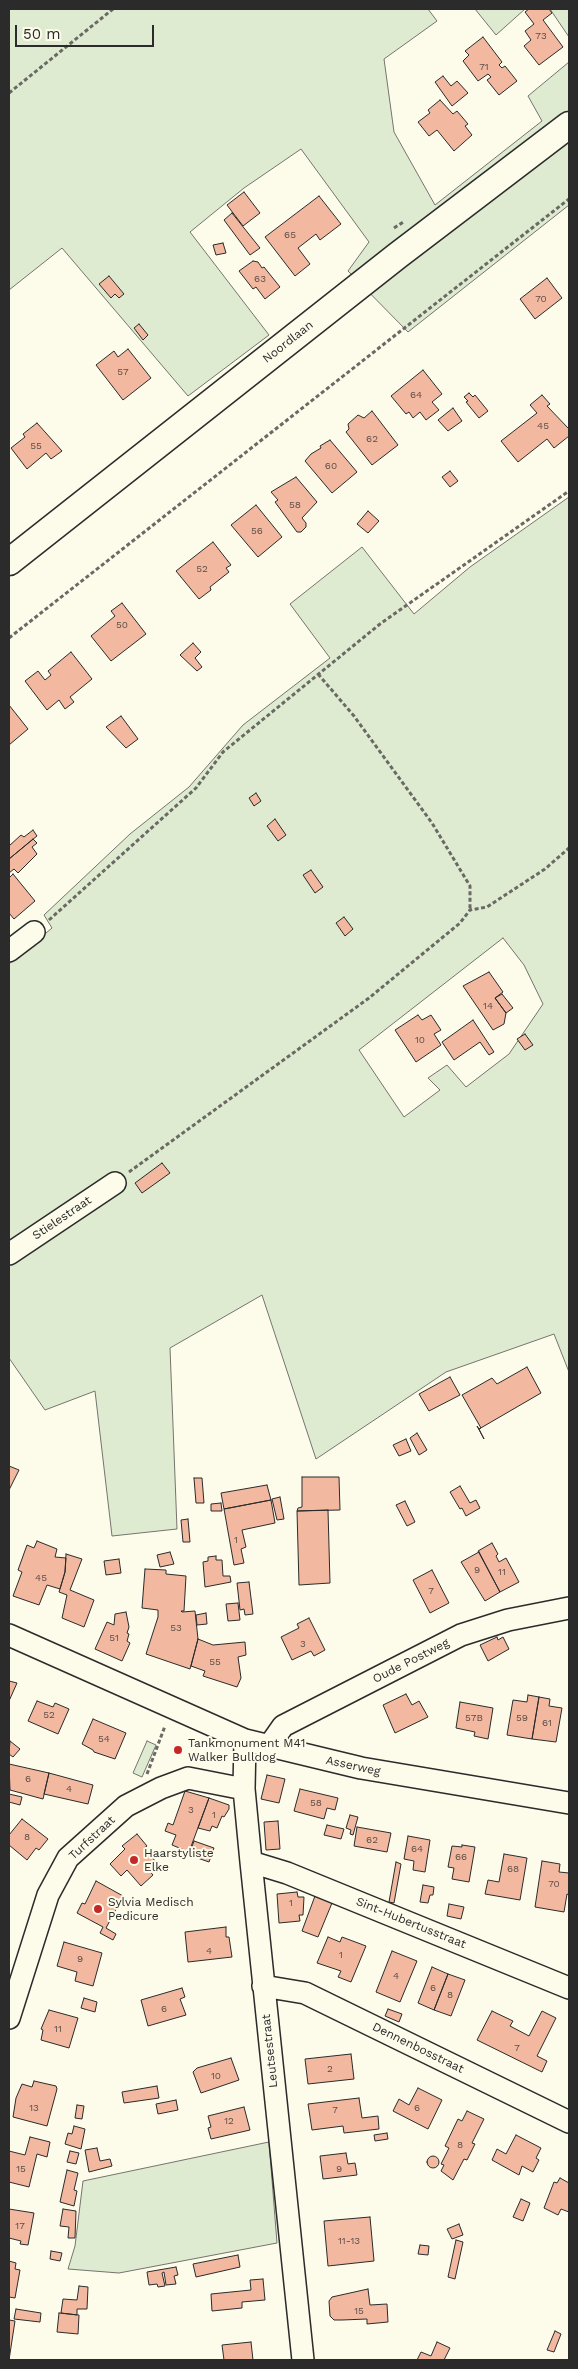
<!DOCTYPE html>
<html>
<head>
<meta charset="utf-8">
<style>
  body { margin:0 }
  #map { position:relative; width:578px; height:2369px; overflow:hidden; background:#fdfbea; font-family:"Work Sans",sans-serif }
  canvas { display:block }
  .frame { position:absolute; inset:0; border:10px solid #2b2b2b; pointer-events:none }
  .scale { position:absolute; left:15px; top:25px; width:139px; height:22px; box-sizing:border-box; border:2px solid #2b2b2b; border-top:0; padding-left:6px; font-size:15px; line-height:18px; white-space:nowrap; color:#2b2b2b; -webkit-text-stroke:4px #fdfbea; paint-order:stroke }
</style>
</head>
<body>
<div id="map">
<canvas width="578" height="2369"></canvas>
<div class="frame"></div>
<div class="scale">50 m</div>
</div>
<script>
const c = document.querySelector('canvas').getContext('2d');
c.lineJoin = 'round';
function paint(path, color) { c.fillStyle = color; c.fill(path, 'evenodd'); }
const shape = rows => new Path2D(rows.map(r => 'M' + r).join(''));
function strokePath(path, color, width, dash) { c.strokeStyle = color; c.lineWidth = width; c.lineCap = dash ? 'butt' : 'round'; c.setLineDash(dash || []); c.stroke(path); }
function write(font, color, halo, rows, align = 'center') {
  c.font = font + ' "Work Sans",sans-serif'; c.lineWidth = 4; c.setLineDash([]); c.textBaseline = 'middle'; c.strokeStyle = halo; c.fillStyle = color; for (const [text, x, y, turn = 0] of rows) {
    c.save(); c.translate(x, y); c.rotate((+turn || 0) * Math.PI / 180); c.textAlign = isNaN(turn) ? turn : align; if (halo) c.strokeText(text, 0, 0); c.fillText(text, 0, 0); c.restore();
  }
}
const green = shape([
  [9,9,428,9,437,21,384,59,394,132,435,205,542,121,528,96,569,62,569,205,408,332,348,271,369,242,301,149,244,188,190,232,269,335,188,396,62,248,9,290,9,9],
  [475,9,525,9,496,35,475,9],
  [550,9,569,9,569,37,550,9],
  [569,497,569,1372,554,1334,446,1372,316,1459,262,1295,170,1348,177,1529,112,1536,95,1391,45,1410,9,1358,9,964,52,928,44,915,130,834,189,787,243,725,330,658,290,604,362,547,414,614,470,567,569,497],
  [503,938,524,965,543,1004,509,1054,466,1087,447,1065,428,1078,440,1090,404,1117,359,1050,503,938],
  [147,1741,156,1745,142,1777,133,1773,147,1741],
  [269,2142,277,2243,119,2273,68,2269,75,2246,83,2181,269,2142]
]);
paint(green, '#deebd1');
strokePath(green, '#74746e', 1);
const building = shape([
  [529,9,549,9,552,13,543,20,563,47,539,65,524,46,531,40,525,31,534,24,525,12,529,9],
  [483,37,502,62,499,65,502,68,505,66,517,81,499,95,487,80,491,77,488,74,478,81,463,61,469,55,465,51,483,37],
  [443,76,451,86,457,81,468,93,452,106,435,82,443,76],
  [440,100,453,114,457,111,468,124,465,126,472,135,454,151,437,130,429,136,418,122,430,113,428,110,440,100],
  [244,192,260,213,243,226,227,205,244,192],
  [319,196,341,224,320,240,316,234,298,248,310,264,295,276,265,237,319,196],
  [232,213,260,248,250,255,224,220,232,213],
  [223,243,226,253,216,255,213,245,223,243],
  [253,261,258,262,262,268,264,267,280,287,265,299,256,287,253,289,239,271,253,261],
  [109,276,124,294,119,298,115,294,111,298,99,284,109,276],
  [547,278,562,298,535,319,520,299,547,278],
  [139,324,148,335,143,340,134,328,139,324],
  [128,349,151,378,123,400,96,365,114,351,118,357,128,349],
  [423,370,442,394,432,402,439,410,426,420,420,412,413,418,409,412,406,414,391,396,423,370],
  [469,393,473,397,475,395,488,411,479,418,466,402,468,401,464,397,469,393],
  [542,395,550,404,547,406,569,429,569,436,554,448,547,439,518,462,501,441,537,413,530,405,542,395],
  [453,408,462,421,448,431,438,420,453,408],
  [372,411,398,445,372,465,346,432,349,429,348,424,358,415,364,418,372,411],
  [37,423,62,451,51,459,46,453,27,469,11,448,25,437,23,434,37,423],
  [330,440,357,472,332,493,305,461,311,454,321,448,320,446,330,440],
  [450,471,458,481,450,487,442,477,450,471],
  [296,477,317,502,302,518,306,523,306,527,301,532,297,532,275,502,278,500,271,492,296,477],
  [256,505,282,537,258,557,231,525,256,505],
  [368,511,379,521,368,533,357,524,368,511],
  [213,542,231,565,226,568,229,572,210,587,211,590,199,599,176,571,213,542],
  [122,603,146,634,111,661,91,636,115,616,111,611,122,603],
  [193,643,201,652,195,658,202,667,197,671,180,655,193,643],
  [71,652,92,679,70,697,74,702,65,709,59,700,47,710,25,681,38,671,45,680,51,675,48,671,71,652],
  [9,705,28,729,9,745,9,705],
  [121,716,138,739,126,748,106,727,121,716],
  [256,793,261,801,254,806,249,798,256,793],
  [275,819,286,835,278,841,267,826,275,819],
  [33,830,37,836,9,859,9,846,21,835,24,837,33,830],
  [33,839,37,843,32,847,37,854,18,873,14,869,9,873,9,859,33,839],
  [311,870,323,887,315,893,303,875,311,870],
  [13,874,35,901,14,919,9,913,9,878,13,874],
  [344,917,353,929,345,936,336,923,344,917],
  [489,972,503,992,495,998,506,1013,504,1024,493,1030,463,986,489,972],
  [502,994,513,1008,506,1013,495,998,502,994],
  [418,1015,422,1020,431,1015,441,1030,434,1034,441,1045,416,1062,395,1030,418,1015],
  [473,1020,494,1052,489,1055,480,1042,454,1060,442,1042,473,1020],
  [525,1034,533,1045,525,1050,517,1039,525,1034],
  [162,1163,170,1173,142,1193,135,1183,162,1163],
  [527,1367,541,1393,479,1429,484,1439,477,1426,479,1429,481,1428,462,1395,492,1378,497,1384,527,1367],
  [450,1377,460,1395,429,1411,419,1394,450,1377],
  [417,1433,427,1450,419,1455,410,1438,417,1433],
  [406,1439,411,1451,399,1456,393,1445,406,1439],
  [9,1466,19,1470,9,1490,9,1466],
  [302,1477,339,1477,340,1510,297,1511,298,1508,302,1507,302,1477],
  [194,1478,202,1478,204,1503,196,1503,194,1478],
  [267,1485,271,1500,224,1509,221,1493,267,1485],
  [460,1486,470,1503,476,1500,480,1508,466,1516,462,1508,460,1509,450,1492,460,1486],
  [280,1497,284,1519,277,1520,272,1499,280,1497],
  [271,1500,275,1523,242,1530,246,1547,241,1549,244,1563,234,1565,224,1509,271,1500],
  [405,1501,415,1522,407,1526,396,1505,405,1501],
  [221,1503,222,1511,211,1511,211,1504,221,1503],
  [328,1510,330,1583,299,1585,297,1511,328,1510],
  [188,1519,190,1542,183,1542,181,1520,188,1519],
  [37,1541,57,1549,55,1557,66,1558,65,1572,60,1589,47,1585,39,1605,13,1596,22,1572,18,1570,27,1545,34,1548,37,1541],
  [492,1543,498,1554,496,1556,499,1562,506,1558,519,1582,500,1592,478,1551,492,1543],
  [170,1552,174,1564,160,1567,157,1555,170,1552],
  [479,1552,500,1592,485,1601,461,1562,479,1552],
  [66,1554,82,1559,70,1590,94,1600,84,1627,62,1618,67,1595,59,1592,65,1572,66,1554],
  [216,1556,216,1560,222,1560,223,1576,230,1576,231,1582,205,1587,203,1562,208,1561,208,1557,216,1556],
  [119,1559,121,1573,106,1575,104,1561,119,1559],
  [145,1569,166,1570,166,1574,186,1576,184,1611,181,1611,182,1612,195,1611,198,1639,190,1669,146,1654,158,1617,158,1610,142,1608,145,1569],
  [432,1570,449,1603,430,1613,413,1580,432,1570],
  [249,1582,253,1614,245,1615,244,1609,240,1610,237,1583,249,1582],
  [238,1603,240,1620,228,1621,226,1604,238,1603],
  [126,1612,129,1627,127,1633,129,1634,127,1641,130,1643,122,1661,95,1649,107,1622,114,1625,115,1614,126,1612],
  [206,1613,207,1624,197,1625,196,1615,206,1613],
  [309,1618,325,1650,314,1656,311,1651,292,1660,281,1637,299,1628,297,1624,309,1618],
  [497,1637,498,1640,503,1637,509,1649,488,1661,480,1645,497,1637],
  [198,1639,213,1645,245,1642,246,1655,238,1657,241,1678,237,1687,203,1676,205,1671,191,1666,198,1639],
  [9,1681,17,1683,9,1701,9,1681],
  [406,1694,412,1705,419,1701,428,1717,395,1733,383,1705,406,1694],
  [528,1695,539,1697,532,1739,507,1735,513,1700,527,1702,528,1695],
  [539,1697,550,1699,549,1706,562,1708,556,1742,532,1739,539,1697],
  [37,1701,53,1707,55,1703,69,1709,58,1734,28,1721,37,1701],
  [460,1702,493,1708,488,1739,474,1736,475,1732,456,1728,460,1702],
  [93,1719,126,1733,115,1759,94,1752,93,1750,82,1744,93,1719],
  [10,1741,20,1749,13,1757,9,1754,10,1741],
  [9,1764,49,1773,43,1799,10,1790,9,1764],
  [49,1773,93,1785,88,1804,44,1794,49,1773],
  [267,1775,285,1779,279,1803,261,1799,267,1775],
  [300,1789,338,1798,335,1810,327,1808,324,1819,294,1811,300,1789],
  [185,1791,209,1798,189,1852,172,1845,176,1835,165,1831,168,1823,173,1825,185,1791],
  [9,1794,22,1797,20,1805,9,1802,9,1794],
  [209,1798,229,1805,229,1809,224,1817,222,1816,217,1828,212,1826,210,1831,198,1828,209,1798],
  [350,1815,358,1817,353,1835,350,1834,351,1830,346,1828,350,1815],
  [22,1819,48,1839,39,1850,36,1848,27,1860,9,1845,9,1835,22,1819],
  [278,1821,280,1849,266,1850,264,1822,278,1821],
  [327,1825,344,1829,341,1839,324,1835,327,1825],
  [357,1827,391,1833,387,1852,354,1846,357,1827],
  [137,1834,147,1846,144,1848,156,1862,148,1869,153,1875,141,1886,127,1870,121,1876,110,1864,125,1849,122,1846,137,1834],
  [408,1836,430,1840,425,1872,413,1870,414,1861,404,1859,408,1836],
  [194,1841,214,1848,209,1862,189,1855,194,1841],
  [462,1845,475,1847,469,1882,452,1879,454,1868,448,1867,452,1846,462,1847,462,1845],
  [504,1854,527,1858,520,1900,485,1894,488,1880,499,1882,504,1854],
  [542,1861,560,1864,559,1872,569,1873,569,1895,567,1894,564,1912,535,1907,542,1861],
  [396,1862,401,1864,394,1903,389,1902,396,1862],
  [96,1881,123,1896,106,1928,116,1934,113,1940,100,1933,103,1927,77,1913,82,1903,85,1904,96,1881],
  [423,1885,434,1887,433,1895,430,1895,428,1903,420,1902,423,1885],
  [297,1892,298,1897,304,1897,303,1915,299,1915,300,1921,279,1923,277,1894,297,1892],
  [315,1896,332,1903,318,1937,302,1931,315,1896],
  [449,1904,464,1907,461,1919,447,1916,449,1904],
  [226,1927,226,1937,229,1937,232,1957,188,1962,185,1932,226,1927],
  [328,1937,340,1942,342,1937,366,1946,351,1982,338,1977,341,1971,317,1963,328,1937],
  [64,1942,102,1953,93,1986,75,1981,77,1972,57,1966,64,1942],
  [392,1951,417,1961,400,2002,376,1992,392,1951],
  [432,1967,448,1974,434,2010,418,2003,432,1967],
  [448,1974,465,1980,451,2016,434,2010,448,1974],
  [182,1988,185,1997,180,1999,186,2015,148,2026,141,2000,182,1988],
  [84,1998,97,2002,95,2012,81,2008,84,1998],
  [388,2009,402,2014,399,2022,385,2016,388,2009],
  [49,2010,78,2018,69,2048,41,2040,43,2030,41,2029,49,2010],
  [492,2011,513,2021,510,2026,529,2036,542,2011,556,2018,537,2056,547,2061,542,2072,477,2040,492,2011],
  [351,2054,354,2079,308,2084,305,2059,351,2054],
  [231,2058,239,2080,201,2093,193,2072,197,2068,231,2058],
  [34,2081,56,2086,57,2089,47,2126,13,2117,16,2098,22,2084,32,2087,34,2081],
  [157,2086,159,2098,124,2103,122,2092,157,2086],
  [418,2088,442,2100,428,2129,393,2111,399,2099,409,2105,418,2088],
  [359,2098,362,2118,378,2116,379,2129,344,2133,343,2126,312,2130,308,2104,359,2098],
  [176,2100,178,2110,158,2114,156,2104,176,2100],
  [77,2105,84,2106,82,2119,75,2118,77,2105],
  [244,2107,250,2130,211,2139,208,2128,211,2127,208,2116,244,2107],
  [467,2111,484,2119,472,2143,475,2144,467,2160,464,2159,453,2180,441,2171,444,2165,441,2164,449,2148,445,2146,458,2119,462,2121,467,2111],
  [74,2126,85,2129,81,2149,65,2144,68,2133,72,2134,74,2126],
  [387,2133,388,2139,375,2141,374,2135,387,2133],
  [516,2135,541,2148,536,2158,539,2160,533,2172,522,2166,519,2175,492,2160,497,2149,506,2154,516,2135],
  [30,2137,50,2142,47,2157,37,2154,29,2187,9,2182,9,2151,25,2155,30,2137],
  [97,2148,100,2161,110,2159,112,2166,89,2172,85,2150,97,2148],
  [70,2151,79,2153,76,2164,67,2162,70,2151],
  [346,2153,348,2164,355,2163,357,2175,323,2179,320,2156,346,2153],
  '427 2162a6 6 0 1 1 12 0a6 6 0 1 1-12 0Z',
  [67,2170,78,2173,74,2190,77,2191,74,2206,60,2202,67,2170],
  [560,2178,569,2183,569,2212,561,2209,558,2215,544,2208,554,2182,557,2183,560,2178],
  [521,2199,530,2203,523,2221,513,2217,521,2199],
  [9,2209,34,2213,28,2245,20,2244,21,2241,9,2238,9,2209],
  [63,2209,76,2211,75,2238,68,2238,69,2227,60,2226,63,2209],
  [370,2217,374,2261,328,2266,324,2221,370,2217],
  [459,2224,463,2235,452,2239,447,2229,459,2224],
  [456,2240,463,2242,455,2279,448,2277,456,2240],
  [420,2245,429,2246,428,2255,418,2254,420,2245],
  [51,2251,62,2253,60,2261,50,2259,51,2251],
  [238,2255,240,2267,196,2277,193,2264,238,2255],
  [9,2261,16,2263,15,2269,20,2270,15,2298,9,2297,9,2261],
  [176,2267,178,2275,174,2276,176,2284,166,2285,164,2272,162,2273,165,2286,158,2287,157,2284,149,2285,147,2272,176,2267],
  [263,2279,265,2300,242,2302,242,2308,212,2311,211,2294,251,2290,250,2280,263,2279],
  [79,2286,88,2287,87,2309,77,2309,77,2315,61,2313,63,2299,77,2300,79,2286],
  [368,2289,370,2305,387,2304,388,2322,367,2324,367,2319,342,2320,334,2320,330,2316,329,2301,332,2297,368,2289],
  [16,2309,41,2313,40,2322,14,2319,16,2309],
  [59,2313,79,2315,78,2334,57,2332,59,2313],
  [9,2320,15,2321,9,2360,9,2320],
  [555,2331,561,2334,554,2352,547,2350,555,2331],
  [251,2342,253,2360,224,2360,222,2345,251,2342],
  [437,2342,450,2348,444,2360,417,2360,421,2352,431,2356,437,2342]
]);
paint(building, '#f2b8a0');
strokePath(building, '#2b2b2b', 1);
const minor = shape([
  [9,951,34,932],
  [9,1254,115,1183],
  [9,1635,245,1740,361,1768,569,1803],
  [245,1740,244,1789,251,1862,303,2360],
  [269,1746,283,1726,461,1635,508,1620,569,1608],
  [251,1862,287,1873,569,1988],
  [263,1986,305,1993,569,2122],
  [9,2018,48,1895,68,1858,126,1806,161,1788,188,1778,244,1789]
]);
const major = shape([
  [9,562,397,256,569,125]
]);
strokePath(minor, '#2b2b2b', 24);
strokePath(major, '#2b2b2b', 29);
strokePath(shape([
  [9,93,113,9],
  [394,228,405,221],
  [9,638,569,199],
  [318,674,354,716,432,823,470,886,470,909],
  [49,920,196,788,223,752,380,624,569,491],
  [129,1172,369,998,460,923,470,910,487,907,545,869,569,848],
  [147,1774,165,1726]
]), '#6a6964', 3, [4, 2.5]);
strokePath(minor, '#fdfbea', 21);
strokePath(major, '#fdfbea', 26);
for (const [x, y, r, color] of [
  [178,1750,5,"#c62828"],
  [134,1860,5,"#c62828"],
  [98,1909,5,"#c62828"]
]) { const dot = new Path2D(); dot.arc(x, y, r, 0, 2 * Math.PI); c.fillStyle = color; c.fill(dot); strokePath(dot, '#fdfbea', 2); }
write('10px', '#5d4e48', null, [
  ["73",541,36],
  ["71",484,67],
  ["65",290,235],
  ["63",260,279],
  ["70",541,299],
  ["57",123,372],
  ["64",416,395],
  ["45",543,426],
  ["62",372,439],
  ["55",36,446],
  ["60",331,466],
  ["58",295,505],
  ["56",257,531],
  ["52",202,569],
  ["50",122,625],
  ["14",488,1006],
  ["10",420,1040],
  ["1",236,1540],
  ["9",477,1570],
  ["11",502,1572],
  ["45",41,1578],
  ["7",431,1591],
  ["53",176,1628],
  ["51",114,1638],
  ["3",303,1644],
  ["55",215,1662],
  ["52",49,1715],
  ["57B",474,1718],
  ["59",522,1718],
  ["61",547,1723],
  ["54",104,1739],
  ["6",28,1779],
  ["4",69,1789],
  ["58",316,1803],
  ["3",191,1810],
  ["1",214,1815],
  ["8",27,1837],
  ["62",372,1840],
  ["64",417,1849],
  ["66",461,1857],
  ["68",513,1869],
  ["70",554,1884],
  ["1",291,1903],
  ["4",209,1951],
  ["1",341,1955],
  ["9",80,1959],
  ["4",396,1976],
  ["6",433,1988],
  ["8",450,1995],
  ["6",164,2009],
  ["11",58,2029],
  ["7",517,2048],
  ["2",330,2069],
  ["10",216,2076],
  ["13",34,2108],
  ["6",417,2108],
  ["7",335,2110],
  ["12",229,2121],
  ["8",460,2145],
  ["15",21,2169],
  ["9",339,2169],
  ["17",20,2226],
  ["11-13",349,2241],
  ["15",359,2311]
]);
write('12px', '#2b2b2b', '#fdfbea', [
  ["Noordlaan",288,342,-38],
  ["Stielestraat",62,1218,-34],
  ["Oude Postweg",411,1661,-27],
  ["Asserweg",353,1766,12],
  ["Turfstraat",92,1838,-43],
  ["Sint-Hubertusstraat",411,1923,22],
  ["Dennenbosstraat",418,2048,26],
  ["Leutsestraat",270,2051,-96]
]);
write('12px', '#2b2b2b', '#fdfbea', [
  ["Tankmonument M41",188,1743],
  ["Walker Bulldog",188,1757],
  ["Haarstyliste",144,1853],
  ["Elke",144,1867],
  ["Sylvia Medisch",108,1902],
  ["Pedicure",108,1916]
], 'left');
</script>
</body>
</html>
